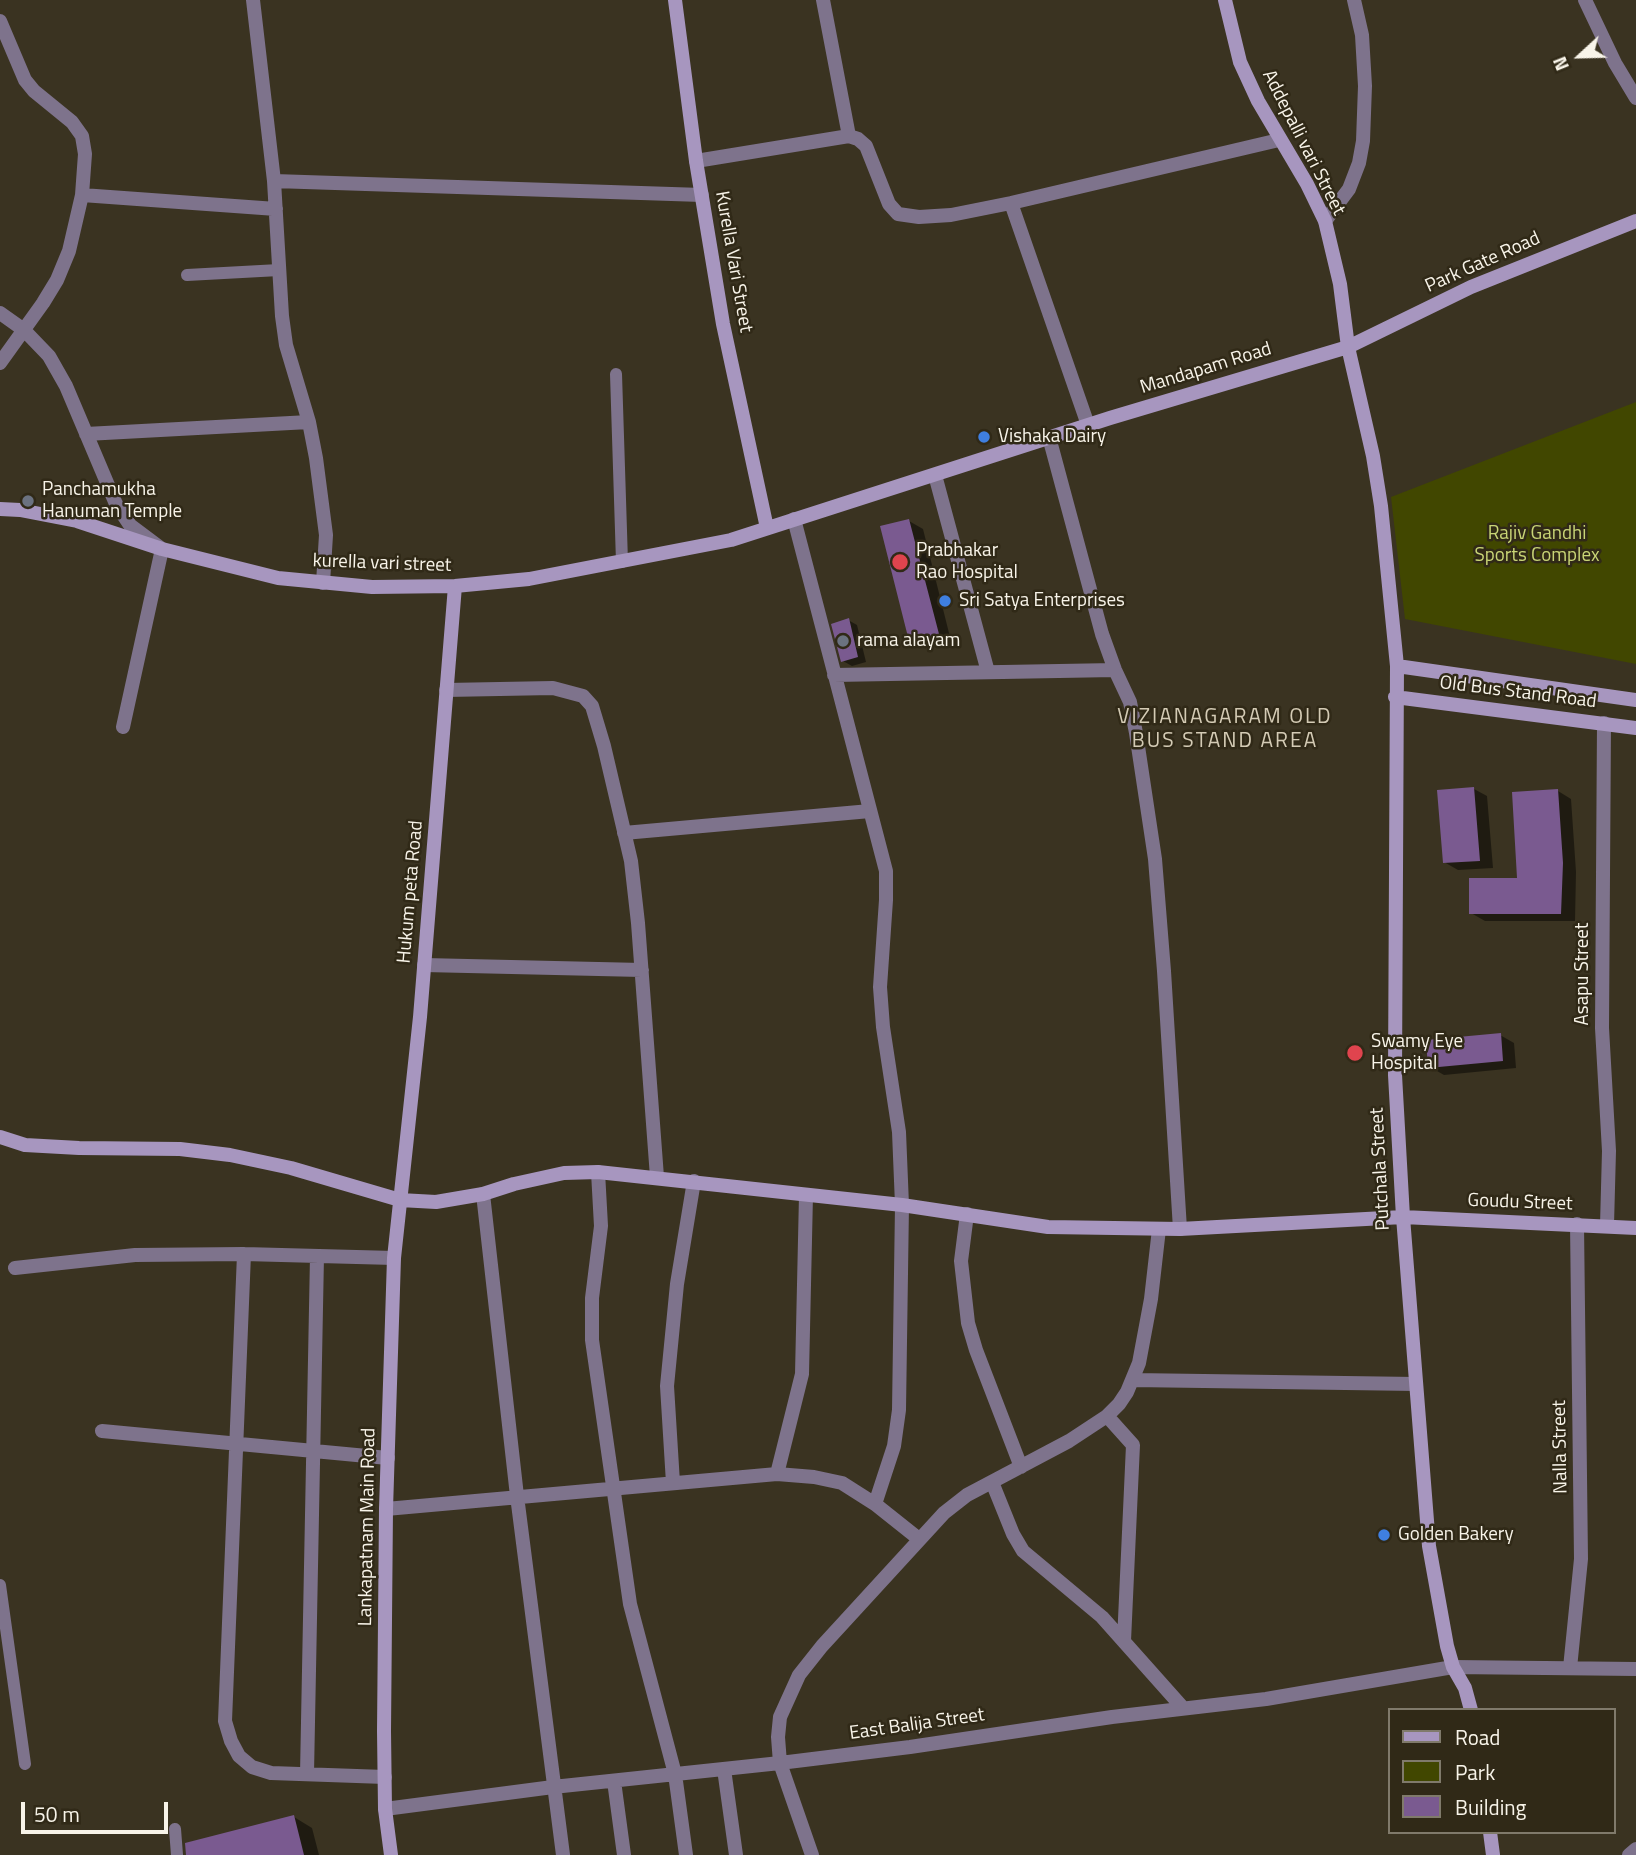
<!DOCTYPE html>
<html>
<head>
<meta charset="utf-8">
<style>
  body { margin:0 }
  #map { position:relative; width:1636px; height:1855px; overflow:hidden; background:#3a3321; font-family:"Titillium Web",sans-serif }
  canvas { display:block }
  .legend { position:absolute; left:1388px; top:1708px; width:228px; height:126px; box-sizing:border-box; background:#302917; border:2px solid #807a6b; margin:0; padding:9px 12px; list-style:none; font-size:21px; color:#f8f4e9 }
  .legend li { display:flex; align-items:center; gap:14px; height:35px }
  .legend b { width:35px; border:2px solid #807a6b }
  .north { position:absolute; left:1545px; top:21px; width:70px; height:70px; -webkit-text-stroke:5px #302917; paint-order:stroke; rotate:248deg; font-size:19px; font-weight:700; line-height:28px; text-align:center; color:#f8f4e9 }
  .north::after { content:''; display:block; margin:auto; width:24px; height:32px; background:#f8f4e9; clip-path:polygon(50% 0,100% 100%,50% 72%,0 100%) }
  .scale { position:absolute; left:21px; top:1802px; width:147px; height:32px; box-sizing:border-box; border:4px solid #f8f4e9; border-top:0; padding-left:9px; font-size:21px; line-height:24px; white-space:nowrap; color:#f8f4e9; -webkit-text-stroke:5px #302917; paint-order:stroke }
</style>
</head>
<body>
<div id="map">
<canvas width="1636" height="1855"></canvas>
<ul class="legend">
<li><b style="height:9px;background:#a796bf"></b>Road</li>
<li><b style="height:19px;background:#414700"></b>Park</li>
<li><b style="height:19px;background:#7a5a90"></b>Building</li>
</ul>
<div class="north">N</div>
<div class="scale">50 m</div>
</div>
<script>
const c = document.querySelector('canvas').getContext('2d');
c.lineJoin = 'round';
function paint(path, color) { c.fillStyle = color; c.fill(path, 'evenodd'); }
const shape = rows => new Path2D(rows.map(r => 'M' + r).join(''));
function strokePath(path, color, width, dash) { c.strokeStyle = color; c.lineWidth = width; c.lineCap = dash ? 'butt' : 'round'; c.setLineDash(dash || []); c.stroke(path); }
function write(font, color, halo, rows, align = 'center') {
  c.font = font + ' "Titillium Web",sans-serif'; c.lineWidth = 5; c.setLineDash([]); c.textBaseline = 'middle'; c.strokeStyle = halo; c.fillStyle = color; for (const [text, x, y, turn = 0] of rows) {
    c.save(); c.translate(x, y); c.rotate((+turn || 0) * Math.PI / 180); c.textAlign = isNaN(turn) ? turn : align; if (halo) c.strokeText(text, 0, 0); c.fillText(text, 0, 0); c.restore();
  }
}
paint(shape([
  [1636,402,1636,664,1405,619,1391,497]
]), '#414700');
paint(shape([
  [909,521,923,529,951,641,924,648,910,640],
  [848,620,857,625,866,662,852,666,843,661],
  [1474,789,1487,796,1493,868,1458,870,1444,862],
  [1558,791,1571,799,1576,872,1575,921,1485,921,1471,913,1519,879],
  [1500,1035,1514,1043,1516,1068,1444,1075,1430,1067],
  [294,1817,312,1828,319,1855,187,1855]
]), '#0007');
paint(shape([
  [909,519,939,634,909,641,880,526],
  [849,618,858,657,841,662,831,624],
  [1474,787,1480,861,1443,863,1437,790],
  [1558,789,1563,863,1561,914,1469,914,1469,878,1517,878,1512,792],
  [1501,1033,1503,1061,1428,1068,1426,1040],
  [294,1815,304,1855,186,1855,185,1843]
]), '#7a5a90');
strokePath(shape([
  [187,275,279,270],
  [616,374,622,562],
  [0,1585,25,1764],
  [175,1829,177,1855]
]), '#7e738c', 12);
strokePath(shape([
  [253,0,274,181,282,316,286,345,309,422,316,458,326,535,323,583],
  [823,0,849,136],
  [1585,0,1615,63,1636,98],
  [0,21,25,80,34,91,72,122,82,136,85,154,82,195,69,251,57,280,43,303,0,363],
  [696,161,849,136,858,139,866,146,889,204,898,214,919,217,951,215,1011,203,1279,140],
  [274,181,702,195],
  [82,195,276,209],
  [1011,203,1088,425],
  [1325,221,1349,189,1359,163,1363,141,1365,86,1362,35,1354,0],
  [0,313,24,330,49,356,66,386,116,504,130,525,162,549,123,727],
  [86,434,309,422],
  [1049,437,1102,634,1115,670,1130,702,1136,733,1155,859,1164,971,1180,1229],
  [935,475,988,672],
  [794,519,886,871,886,900,880,987,883,1027,899,1132,902,1205,899,1410,894,1446,875,1504],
  [834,675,1115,670],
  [446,690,553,688,583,696,592,706,604,746,631,861,638,923,657,1177],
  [1604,723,1602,1028,1609,1151,1607,1225],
  [624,833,870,811],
  [424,965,642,970],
  [598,1172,601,1226,592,1298,592,1340,630,1604,675,1774,686,1855],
  [483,1194,517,1496,563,1855],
  [967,1214,961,1261,968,1323,976,1350,1021,1467],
  [244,1254,225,1721,231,1741,239,1756,252,1767,271,1773,385,1777],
  [15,1268,135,1255,244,1254,394,1258],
  [1133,1380,1416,1384],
  [1107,1416,1133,1445,1124,1641],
  [102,1431,388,1458],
  [777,1474,802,1374,806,1195],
  [992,1482,1013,1534,1023,1551,1102,1617,1183,1708],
  [673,1483,667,1386,677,1284,694,1181],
  [386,1509,777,1474,814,1477,842,1483,875,1504,919,1539],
  [1570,1668,1581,1559,1577,1224],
  [724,1769,736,1855],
  [307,1774,317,1256],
  [614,1781,624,1855],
  [385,1809,553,1787,780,1763,910,1747,1112,1717,1266,1699,1453,1667,1636,1669],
  [812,1855,780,1763,778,1737,780,1717,799,1675,822,1646,944,1513,967,1495,1069,1441,1107,1416,1119,1404,1127,1392,1139,1363,1151,1299,1159,1229],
  [1629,1855,1636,1849]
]), '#7e738c', 14);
strokePath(shape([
  [675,0,696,161,723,324,767,528],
  [1225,0,1240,62,1258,101,1307,184,1325,221,1340,284,1348,347,1373,456,1381,506,1397,666,1395,1075,1403,1217,1429,1546,1447,1646,1453,1667,1465,1688,1471,1710],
  [0,509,20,510,77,521,162,549,278,578,372,587,455,586,529,579,731,540,1110,418,1348,347,1471,287,1636,221],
  [1397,666,1636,700],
  [1395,697,1636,728],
  [0,1137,25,1145,79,1148,180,1149,230,1155,291,1168,400,1200,436,1202,483,1194,514,1184,564,1173,598,1172,902,1205,1048,1227,1180,1229,1403,1217,1636,1228],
  [1490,1832,1493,1855],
  [391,1855,385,1809,384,1731,386,1509,394,1258,420,1017,455,586]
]), '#a796bf', 14);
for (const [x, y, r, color] of [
  [984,437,7,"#3f7fe0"],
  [28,501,7,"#6b7280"],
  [900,562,9,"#e0444e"],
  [945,601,7,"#3f7fe0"],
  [843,641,7,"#6b7280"],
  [1355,1053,9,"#e0444e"],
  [1384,1535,7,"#3f7fe0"]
]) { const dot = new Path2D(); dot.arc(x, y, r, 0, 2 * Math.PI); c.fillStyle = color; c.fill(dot); strokePath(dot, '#302917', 2.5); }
write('19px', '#f8f4e9', '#302917', [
  ["Addepalli vari Street",1303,143,63],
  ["Kurella Vari Street",733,262,80],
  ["Park Gate Road",1483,263,-24],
  ["Mandapam Road",1206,369,-17],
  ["kurella vari street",382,564,2],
  ["Old Bus Stand Road",1518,693,7],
  ["Hukum peta Road",411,892,-85],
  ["Asapu Street",1583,974,-90],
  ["Putchala Street",1381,1169,-93],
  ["Goudu Street",1520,1203,2],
  ["Nalla Street",1561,1447,-91],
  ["Lankapatnam Main Road",368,1527,-89],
  ["East Balija Street",917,1725,-8]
]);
write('19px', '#f8f4e9', '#302917', [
  ["Vishaka Dairy",998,437],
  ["Panchamukha",42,490],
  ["Hanuman Temple",42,512],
  ["Prabhakar",916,551],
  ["Rao Hospital",916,573],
  ["Sri Satya Enterprises",959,601],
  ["rama alayam",857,641],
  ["Swamy Eye",1371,1042],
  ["Hospital",1371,1064],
  ["Golden Bakery",1398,1535]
], 'left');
write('19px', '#c9d576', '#302917', [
  ["Rajiv Gandhi",1537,534],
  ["Sports Complex",1537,556]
]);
c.letterSpacing = '2px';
write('21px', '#d4cbb5', '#302917', [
  ["VIZIANAGARAM OLD",1225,718],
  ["BUS STAND AREA",1225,742]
]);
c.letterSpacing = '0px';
</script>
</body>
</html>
